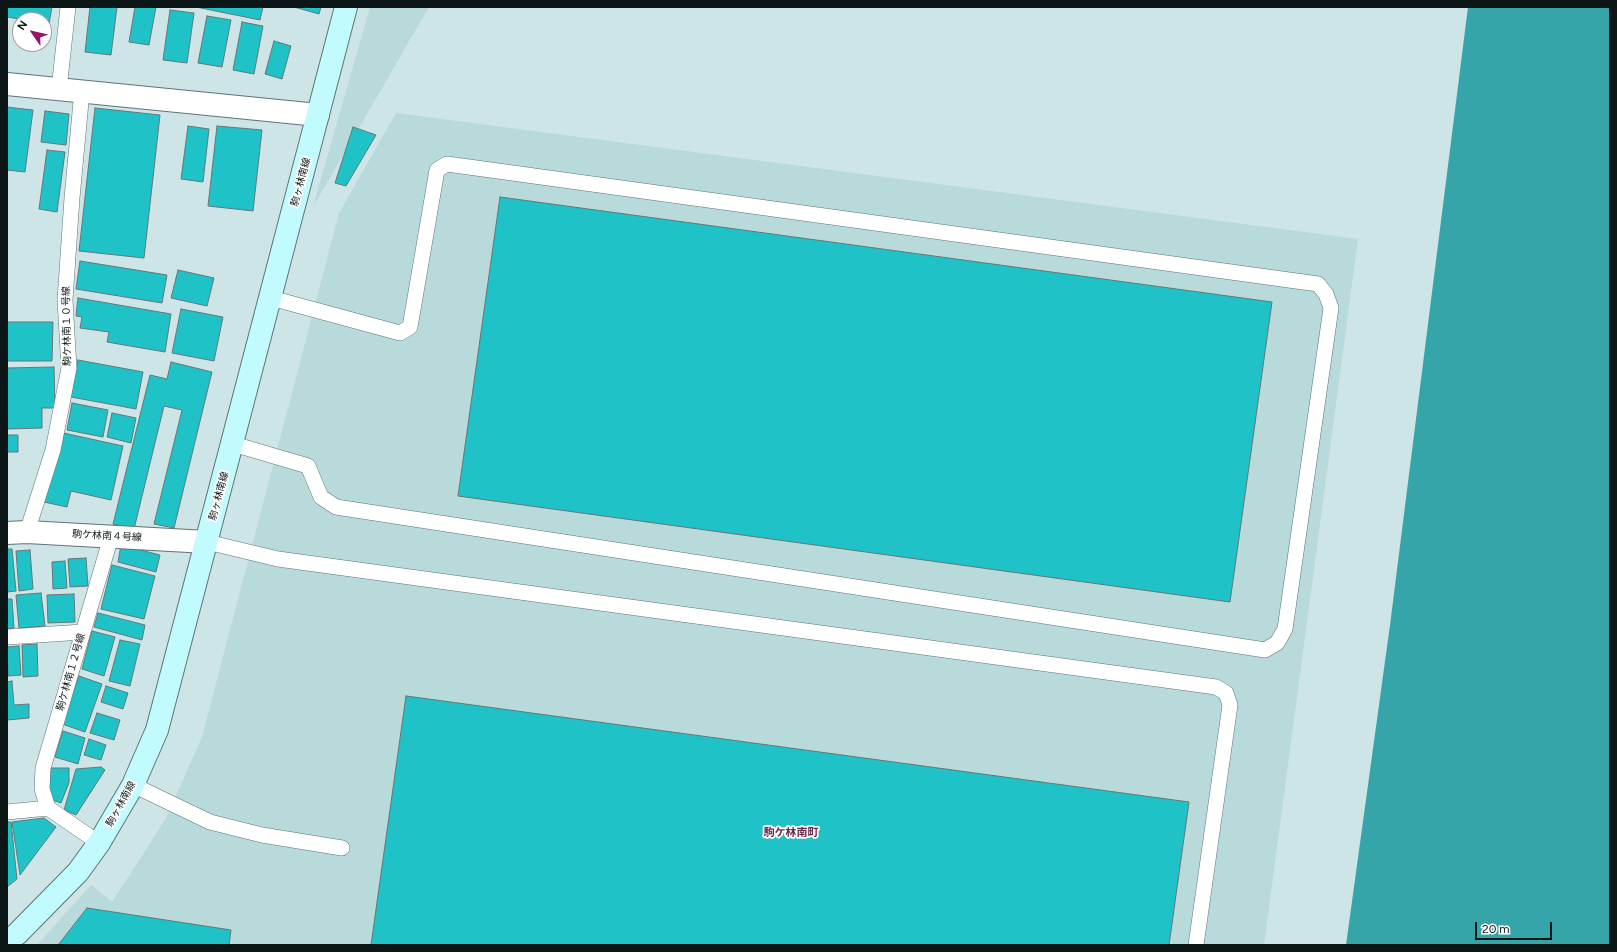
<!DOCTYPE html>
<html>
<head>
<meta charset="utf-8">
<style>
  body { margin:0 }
  #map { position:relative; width:1617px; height:952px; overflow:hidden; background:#cde5e6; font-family:Figtree,sans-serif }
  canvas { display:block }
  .frame { position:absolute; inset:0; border:8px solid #0d1616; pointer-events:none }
  .north { position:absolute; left:12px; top:12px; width:40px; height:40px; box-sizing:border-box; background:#fff; border:1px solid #9ea2a2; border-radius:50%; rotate:304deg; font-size:11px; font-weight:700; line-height:16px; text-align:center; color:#0d1616 }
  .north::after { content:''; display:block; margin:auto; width:14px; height:18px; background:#971368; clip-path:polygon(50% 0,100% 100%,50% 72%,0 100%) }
  .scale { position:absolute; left:1475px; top:922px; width:77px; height:18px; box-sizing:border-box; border:2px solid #0d1616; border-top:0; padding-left:5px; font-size:12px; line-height:14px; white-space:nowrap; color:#0d1616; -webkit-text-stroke:3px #fff; paint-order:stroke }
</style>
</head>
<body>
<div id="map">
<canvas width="1617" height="952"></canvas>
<div class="frame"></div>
<div class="north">N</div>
<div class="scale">20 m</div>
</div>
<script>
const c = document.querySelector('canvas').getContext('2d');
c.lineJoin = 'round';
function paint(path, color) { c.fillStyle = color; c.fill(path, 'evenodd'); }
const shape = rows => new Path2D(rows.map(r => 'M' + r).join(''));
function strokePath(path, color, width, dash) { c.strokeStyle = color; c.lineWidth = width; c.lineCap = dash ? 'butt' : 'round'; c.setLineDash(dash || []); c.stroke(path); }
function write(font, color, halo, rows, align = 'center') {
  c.font = font + ' Figtree,"Noto Sans JP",sans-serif'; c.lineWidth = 3.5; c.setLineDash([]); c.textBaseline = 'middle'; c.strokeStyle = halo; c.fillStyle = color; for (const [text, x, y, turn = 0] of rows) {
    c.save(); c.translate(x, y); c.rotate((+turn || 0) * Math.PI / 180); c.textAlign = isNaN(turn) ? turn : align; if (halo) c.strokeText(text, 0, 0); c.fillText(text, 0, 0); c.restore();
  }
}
paint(shape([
  [370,7,429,7,313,207],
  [396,113,1358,239,1264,945,37,945,91,885,112,902,165,820,202,737,339,213]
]), '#b8dada');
paint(shape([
  [1468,7,1610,7,1610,945,1346,945,1390,625]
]), '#36a5a9');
const building = shape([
  [7,7,52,7,49,24,44,23,44,20,25,20,7,17,7,7],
  [90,7,117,7,111,55,85,52,90,7],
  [135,7,156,7,149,45,129,42,135,7],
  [196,7,263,7,260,20,196,7],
  [294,7,321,7,319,14,294,7],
  [170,10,194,13,187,63,163,60,170,10],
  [207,16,231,20,222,67,198,63,207,16],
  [242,22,263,26,254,74,233,70,242,22],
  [274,41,291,46,282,79,265,74,274,41],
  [7,107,33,110,25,172,7,170,7,107],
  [95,108,160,115,144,258,79,251,95,108],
  [45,111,69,114,66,145,41,142,45,111],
  [188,126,209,129,203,182,181,179,188,126],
  [217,126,262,130,253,211,208,206,217,126],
  [353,127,376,135,346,186,335,183,353,127],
  [47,150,65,152,57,212,39,209,47,150],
  [500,197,1272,302,1230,602,458,496,500,197],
  [80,261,167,275,162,303,76,289,80,261],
  [178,270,214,278,207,306,171,298,178,270],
  [78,298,171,314,165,352,107,342,109,332,80,328,82,317,76,316,78,298],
  [181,309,223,317,214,361,172,353,181,309],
  [7,322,53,322,52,361,7,361,7,322],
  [78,360,143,372,136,409,71,397,78,360],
  [171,362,212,372,174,528,154,524,182,410,164,406,134,529,113,524,150,375,167,379,171,362],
  [54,367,55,408,42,408,42,428,7,429,7,368,54,367],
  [72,403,108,410,103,437,67,430,72,403],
  [112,413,136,418,131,443,107,437,112,413],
  [59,432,123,446,111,500,71,491,67,507,44,502,59,432],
  [7,435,18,435,18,452,7,452,7,435],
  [121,545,160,555,156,572,118,562,121,545],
  [7,549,12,549,16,591,7,592,7,549],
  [30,550,33,589,19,591,16,551,30,550],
  [86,558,88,586,70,587,68,559,86,558],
  [65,561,67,588,53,589,52,562,65,561],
  [112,565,155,576,144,619,101,609,112,565],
  [41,593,45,626,19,628,16,595,41,593],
  [74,594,75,622,48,623,47,595,74,594],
  [7,599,12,599,14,628,7,629,7,599],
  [98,613,145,625,142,640,94,627,98,613],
  [92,631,115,637,104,676,82,669,92,631],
  [120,640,140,644,130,686,109,681,120,640],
  [37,644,38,676,23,677,22,645,37,644],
  [19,646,21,675,8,676,7,647,19,646],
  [79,676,102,684,85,732,62,724,79,676],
  [12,681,14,705,29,704,29,718,7,720,7,682,12,681],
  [106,686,128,693,123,709,101,702,106,686],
  [406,696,1189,802,1169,945,371,945,406,696],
  [97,713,120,720,114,740,90,733,97,713],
  [63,731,85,738,78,764,55,757,63,731],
  [89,739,106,745,101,760,84,755,89,739],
  [101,767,105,770,76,815,64,810,76,769,101,767],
  [50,768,69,768,69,783,61,803,49,799,50,768],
  [44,818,56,827,20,875,12,822,44,818],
  [7,822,11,822,17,879,7,887,7,822],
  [87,908,231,930,229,945,58,945,87,908]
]);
paint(building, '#1fc3c7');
strokePath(building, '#627879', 1);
const lane = shape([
  [59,89,68,7],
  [233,444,308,466,321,497,336,507,1265,650,1277,643,1285,629,1331,308,1326,294,1318,284,447,164,437,170,410,327,400,333,271,298],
  [27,532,53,450,69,368,65,300,72,198,82,91],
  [207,542,278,559,1216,687,1226,693,1230,705,1196,945],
  [7,637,83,632],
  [133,785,210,822,262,835,342,848],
  [7,812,48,808],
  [99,843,48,808,42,789,43,768,111,537]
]);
const street = shape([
  [7,84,318,115],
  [7,533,27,532,207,542]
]);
const secondary = shape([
  [7,942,17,934,78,872,99,843,133,785,157,730,346,7]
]);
strokePath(lane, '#5e7575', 16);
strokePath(street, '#5e7575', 24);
strokePath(secondary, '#5e7575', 24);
strokePath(lane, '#fff', 15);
strokePath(street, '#fff', 22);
strokePath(secondary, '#c1fbfd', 22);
write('10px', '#0d1616', '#fff', [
  ["駒ヶ林南線",301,182,-75],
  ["駒ケ林南１０号線",67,326,-91],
  ["駒ヶ林南線",219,496,-75],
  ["駒ケ林南４号線",107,536,3],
  ["駒ケ林南１２号線",71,672,-74],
  ["駒ヶ林南線",121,804,-61]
]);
write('bold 11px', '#68294c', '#fff', [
  ["駒ケ林南町",791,833]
]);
</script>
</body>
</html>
